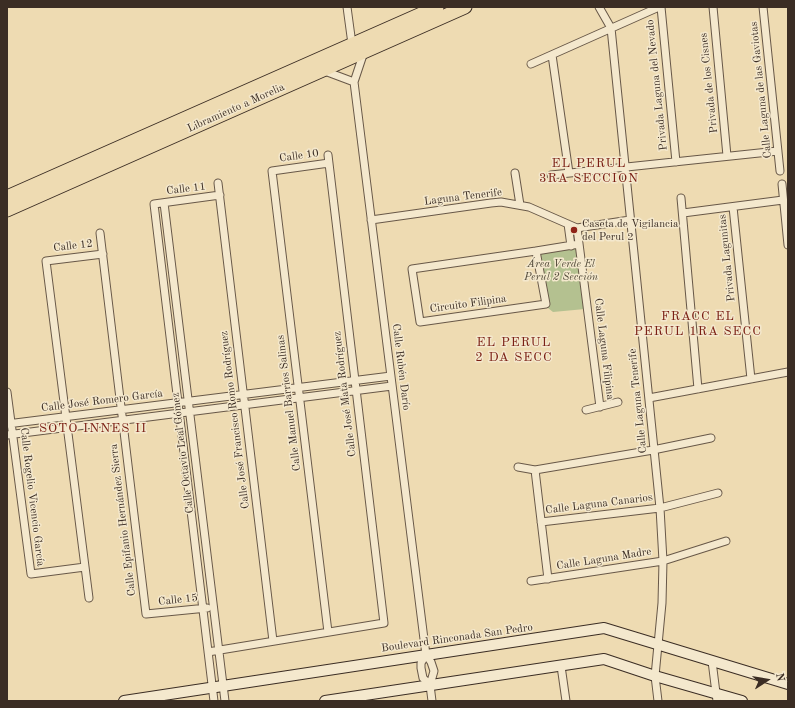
<!DOCTYPE html>
<html>
<head>
<meta charset="utf-8">
<style>
  body { margin:0 }
  #map { position:relative; width:795px; height:708px; overflow:hidden; background:#eedbb2; font-family:"Old Standard TT",serif }
  canvas { display:block }
  .frame { position:absolute; inset:0; border:8px solid #3b2d24; pointer-events:none }
  .north { position:absolute; left:747px; top:660px; width:40px; height:40px; -webkit-text-stroke:3px #f4e8cd; paint-order:stroke; rotate:78deg; font-size:11px; font-weight:700; line-height:16px; text-align:center; color:#3b2d24 }
  .north::after { content:''; display:block; margin:auto; width:14px; height:18px; background:#3b2d24; clip-path:polygon(50% 0,100% 100%,50% 72%,0 100%) }
</style>
</head>
<body>
<div id="map">
<canvas width="795" height="708"></canvas>
<div class="frame"></div>
<div class="north">N</div>
</div>
<script>
const c = document.querySelector('canvas').getContext('2d');
c.lineJoin = 'round';
function paint(path, color) { c.fillStyle = color; c.fill(path, 'evenodd'); }
const shape = rows => new Path2D(rows.map(r => 'M' + r).join(''));
function strokePath(path, color, width, dash) { c.strokeStyle = color; c.lineWidth = width; c.lineCap = dash ? 'butt' : 'round'; c.setLineDash(dash || []); c.stroke(path); }
function write(font, color, halo, rows, align = 'center') {
  c.font = font + ' "Old Standard TT",serif'; c.lineWidth = 3; c.setLineDash([]); c.textBaseline = 'middle'; c.strokeStyle = halo; c.fillStyle = color; for (const [text, x, y, turn = 0] of rows) {
    c.save(); c.translate(x, y); c.rotate((+turn || 0) * Math.PI / 180); c.textAlign = isNaN(turn) ? turn : align; if (halo) c.strokeText(text, 0, 0); c.fillText(text, 0, 0); c.restore();
  }
}
paint(shape([
  [578,247,585,309,553,312,548,308,539,254]
]), '#b4c190');
const street = shape([
  [347,7,352,44],
  [599,7,611,28,660,508,663,561,662,603,655,676,658,701],
  [661,7,676,162],
  [713,7,727,156],
  [763,7,780,171],
  [364,52,354,82,426,655,431,662,434,671,430,685,432,701],
  [552,55,569,173],
  [531,64,659,7],
  [322,70,354,82],
  [515,173,520,205],
  [551,175,778,151],
  [218,183,273,641],
  [782,184,788,245],
  [681,198,698,389],
  [164,203,225,701],
  [733,207,751,379],
  [683,213,783,200],
  [371,220,491,203,501,202,529,207,577,228],
  [568,224,571,246],
  [577,228,600,407],
  [577,228,630,220],
  [100,233,146,614,207,608],
  [536,251,546,304,420,322,412,269,536,251,579,244],
  [7,392,31,574,85,567],
  [649,398,788,372],
  [586,410,618,402],
  [7,424,391,376],
  [7,435,392,386],
  [518,467,535,470,653,450,711,438],
  [535,470,548,579],
  [541,522,660,508,718,493],
  [531,581,663,561,726,541],
  [89,598,46,261,103,254],
  [328,632,272,171,329,163],
  [208,652,384,623,328,155],
  [426,655,421,663,421,668,423,678,430,685],
  [712,661,717,701],
  [561,666,566,701],
  [214,701,154,204,220,195]
]);
const secondary = shape([
  [124,701,604,628,788,684],
  [325,701,604,659,655,676,742,701]
]);
const highway = shape([
  [7,197,437,7],
  [7,210,465,7]
]);
strokePath(street, '#685848', 9);
strokePath(secondary, '#3b2d24', 12);
strokePath(highway, '#3b2d24', 15);
strokePath(street, '#f4e8cd', 7);
strokePath(secondary, '#f4e8cd', 10);
strokePath(highway, '#eedbb2', 13);
for (const [x, y, r, color] of [
  [574,230,4,"#8f2418"]
]) { const dot = new Path2D(); dot.arc(x, y, r, 0, 2 * Math.PI); c.fillStyle = color; c.fill(dot); strokePath(dot, '#f4e8cd', 1.5); }
write('11px', '#3b2d24', '#f4e8cd', [
  ["Privada de los Cisnes",709,83,-96],
  ["Privada Laguna del Nevado",657,85,-96],
  ["Calle Laguna de las Gaviotas",761,90,-96],
  ["Libramiento a Morelia",236,108,-24],
  ["Calle 10",299,156,-8],
  ["Calle 11",186,189,-7],
  ["Laguna Tenerife",463,197,-7],
  ["Calle 12",73,246,-7],
  ["Privada Lagunitas",727,258,-96],
  ["Circuito Filipina",468,304,-8],
  ["Calle Laguna Filipina",604,349,83],
  ["Calle Rubén Darío",401,367,83],
  ["Calle José Mata Rodríguez",345,394,-97],
  ["Calle José Romero García",102,401,-7],
  ["Calle Laguna Tenerife",638,401,-96],
  ["Calle Manuel Barrios Salinas",289,403,-97],
  ["Calle José Francisco Romo Rodríguez",235,420,-97],
  ["Calle Octavio Leal Gómez",183,453,-97],
  ["Calle Rogelio Vicencio García",32,497,83],
  ["Calle Laguna Canarios",599,504,-7],
  ["Calle Epifanio Hernández Sierra",123,520,-97],
  ["Calle Laguna Madre",604,559,-9],
  ["Calle 15",178,600,-6],
  ["Boulevard Rinconada San Pedro",457,638,-8]
]);
write('11px', '#3b2d24', '#f4e8cd', [
  ["Caseta de Vigilancia",582,224],
  ["del Perul 2",582,237]
], 'left');
write('italic 11px', '#534b3a', '#f4e8cd', [
  ["Área Verde El",561,264],
  ["Perul 2 Sección",561,277]
]);
c.letterSpacing = '1px';
write('13px', '#7a1f14', '#f4e8cd', [
  ["EL PERUL",589,164],
  ["3RA SECCION",589,179],
  ["FRACC EL",698,317],
  ["PERUL 1RA SECC",698,332],
  ["EL PERUL",514,343],
  ["2 DA SECC",514,358],
  ["SOTO INNES II",93,429]
]);
c.letterSpacing = '0px';
</script>
</body>
</html>
